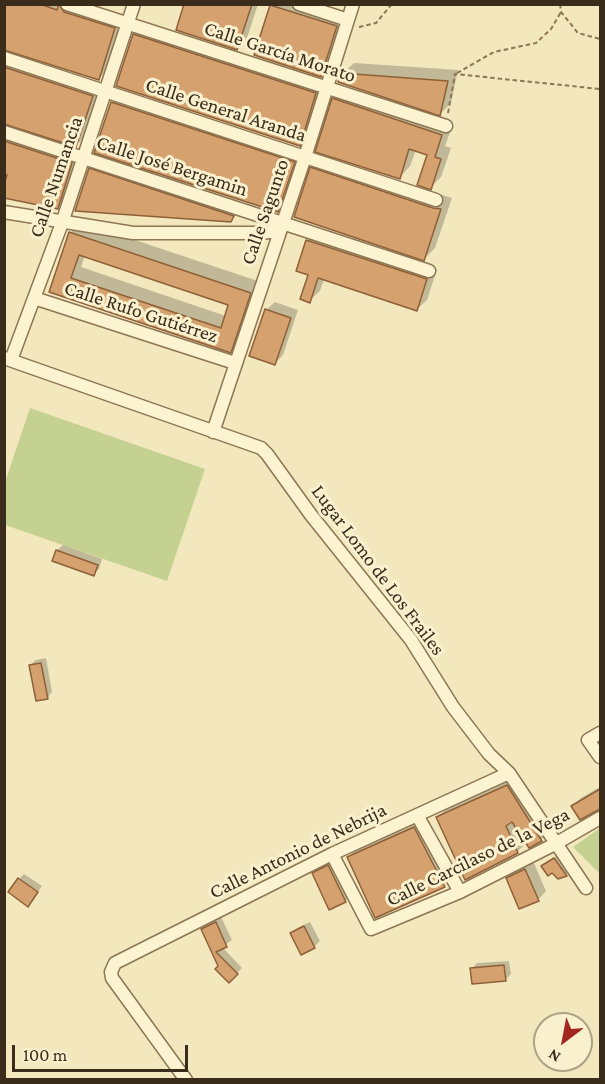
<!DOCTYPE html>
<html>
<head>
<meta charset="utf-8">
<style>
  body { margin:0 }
  #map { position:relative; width:605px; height:1084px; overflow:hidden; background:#f2e7bd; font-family:"Crimson Pro",serif }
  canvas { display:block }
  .frame { position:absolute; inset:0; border:6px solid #3a2c1b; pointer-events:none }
  .north { position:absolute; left:533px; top:1012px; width:60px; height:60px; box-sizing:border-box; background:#f9f0ce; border:2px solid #ada286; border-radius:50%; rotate:212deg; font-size:16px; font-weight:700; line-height:24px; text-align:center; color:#3a2c1b }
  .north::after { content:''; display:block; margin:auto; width:21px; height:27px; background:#a2271e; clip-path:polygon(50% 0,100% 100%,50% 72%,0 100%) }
  .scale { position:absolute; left:12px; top:1045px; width:176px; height:27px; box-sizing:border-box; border:3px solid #3a2c1b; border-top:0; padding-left:8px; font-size:18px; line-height:21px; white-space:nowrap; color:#3a2c1b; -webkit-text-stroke:4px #f9f0ce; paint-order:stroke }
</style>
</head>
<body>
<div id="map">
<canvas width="605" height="1084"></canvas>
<div class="frame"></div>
<div class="north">N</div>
<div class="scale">100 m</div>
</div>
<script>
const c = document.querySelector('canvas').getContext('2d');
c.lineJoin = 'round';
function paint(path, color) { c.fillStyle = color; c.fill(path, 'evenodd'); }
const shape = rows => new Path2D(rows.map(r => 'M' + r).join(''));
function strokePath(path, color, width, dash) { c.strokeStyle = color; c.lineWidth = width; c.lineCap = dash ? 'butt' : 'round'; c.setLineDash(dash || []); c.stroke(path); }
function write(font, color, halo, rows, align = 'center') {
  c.font = font + ' "Crimson Pro",serif'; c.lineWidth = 6; c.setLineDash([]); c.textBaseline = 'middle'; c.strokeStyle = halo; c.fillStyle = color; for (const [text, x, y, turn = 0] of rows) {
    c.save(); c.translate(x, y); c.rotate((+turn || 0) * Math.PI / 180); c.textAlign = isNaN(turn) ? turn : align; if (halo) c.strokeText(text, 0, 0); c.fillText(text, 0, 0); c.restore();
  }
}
paint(shape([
  [30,408,205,469,167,581,5,525,5,482],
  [600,828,600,874,573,847]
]), '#c5d190');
paint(shape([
  [4,4,85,4,125,17,109,68,98,79,5,48,12,56,102,85,87,135,76,145,7,123,8,126,12,130,82,152,68,196,58,207,4,197],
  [182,4,258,4,247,38,237,48],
  [272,4,314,4,347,15,332,64,321,75,256,54],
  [145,24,326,82,310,134,299,145,134,35],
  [354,63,458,70,451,103,440,114,342,74],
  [345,88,453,124,445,146,451,148,441,177,430,188,429,154,416,150,410,166,399,178,334,99],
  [124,92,305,151,289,199,277,210,112,103],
  [323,157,452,198,435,248,424,259,312,168],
  [101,158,242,209,231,220,90,169],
  [81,222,261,282,242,340,230,351,51,291,70,233],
  [85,255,230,304,226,316,81,267],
  [318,230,437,269,427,300,416,310,324,279,320,291,309,301,310,274,298,270,308,240],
  [275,302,298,310,283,355,275,363,266,310],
  [63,545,102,559,99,569,93,574,54,560,57,550],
  [46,658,52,692,47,698,30,665,36,660],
  [518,775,552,829,541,840,527,842,517,852,438,817,449,806],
  [600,787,600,807,580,818,573,806,581,798],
  [425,816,455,874,444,885,349,857,360,846],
  [559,854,571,869,566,874,558,877,543,866],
  [337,858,354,892,346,900,329,908,314,874,322,865],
  [533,861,546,891,538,900,507,879,516,870],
  [24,874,42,886,33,899,19,879],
  [221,917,232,940,222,947,242,968,229,981,220,966,203,929,208,924],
  [310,922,320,941,314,947,301,953,292,934,297,928],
  [509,961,511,974,505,980,472,969,477,963]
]), '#0003');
const building = shape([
  [4,4,40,4,57,10,59,4,64,12,115,28,99,80,4,50,4,4],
  [184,4,252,4,237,50,176,30,184,4],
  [270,5,337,26,321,77,254,55,270,5],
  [133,34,316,93,300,146,116,86,133,34],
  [4,67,93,96,76,147,4,124,4,67],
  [341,73,448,81,440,116,338,82,341,73],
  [332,98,442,135,435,157,441,159,431,190,417,185,427,155,409,149,400,179,315,152,332,98],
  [111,102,295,162,278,212,94,153,111,102],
  [4,141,72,163,58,209,4,198,4,184,7,175,4,174,4,141],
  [310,167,433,208,441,209,424,261,294,217,310,167],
  [89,168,234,216,231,222,75,211,89,168],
  [69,232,251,293,231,353,49,292,69,232],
  [79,255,228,305,221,328,71,278,79,255],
  [306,240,427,279,417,311,318,278,310,303,300,299,308,275,296,271,306,240],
  [265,309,291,318,275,365,249,356,265,309],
  [56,550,98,565,94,576,52,561,56,550],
  [41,663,48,699,36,701,29,665,41,663],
  [507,785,542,841,529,848,512,822,506,826,518,853,465,880,436,817,507,785],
  [600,789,600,809,580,820,571,806,600,789],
  [414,827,445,887,375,918,347,857,414,827],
  [554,858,567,876,558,879,552,873,548,876,541,866,554,858],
  [328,865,346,902,329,910,312,873,328,865],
  [525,869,539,901,519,909,506,878,525,869],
  [18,878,38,892,28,907,8,892,18,878],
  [216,922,227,947,216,952,238,974,229,983,215,969,218,966,201,929,216,922],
  [304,926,315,948,301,955,290,933,304,926],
  [504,965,506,981,472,984,470,968,504,965]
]);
paint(building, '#d5a16f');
strokePath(building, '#8e6038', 1.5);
const minor = shape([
  [67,4,446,126],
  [299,4,348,20],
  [4,58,436,200],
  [4,132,429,271],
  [4,212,133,233,255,233,270,232,281,223],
  [34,298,235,363],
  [4,358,261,448,267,454,311,515,411,640,453,707,489,754,509,773,586,888],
  [11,360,62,223,134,4],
  [213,432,305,157,353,4],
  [600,733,588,740,600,757],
  [417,815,460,892],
  [332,854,371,929,460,892,555,844,600,818],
  [186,1080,112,978,111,972,115,963,332,854,509,773]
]);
strokePath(minor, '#8c7654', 15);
strokePath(shape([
  [560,4,561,12,578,33,600,39],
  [359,27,376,23,392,4],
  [457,73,494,52,536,43,551,29,561,12],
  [448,113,455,74,600,89]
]), '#8c7654', 2, [4.5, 3]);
strokePath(minor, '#fcf3d1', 12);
write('20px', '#3a2c1b', '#f9f0ce', [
  ["Calle García Morato",280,52,18],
  ["Calle General Aranda",226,110,18],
  ["Calle José Bergamin",172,166,18],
  ["Calle Numancia",56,177,-71],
  ["Calle Sagunto",265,212,-71],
  ["Calle Rufo Gutiérrez",141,312,18],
  ["Lugar Lomo de Los Frailes",378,570,53],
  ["Calle Antonio de Nebrija",298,851,-26],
  ["Calle Carcilaso de la Vega",478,857,-26]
]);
</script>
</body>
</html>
